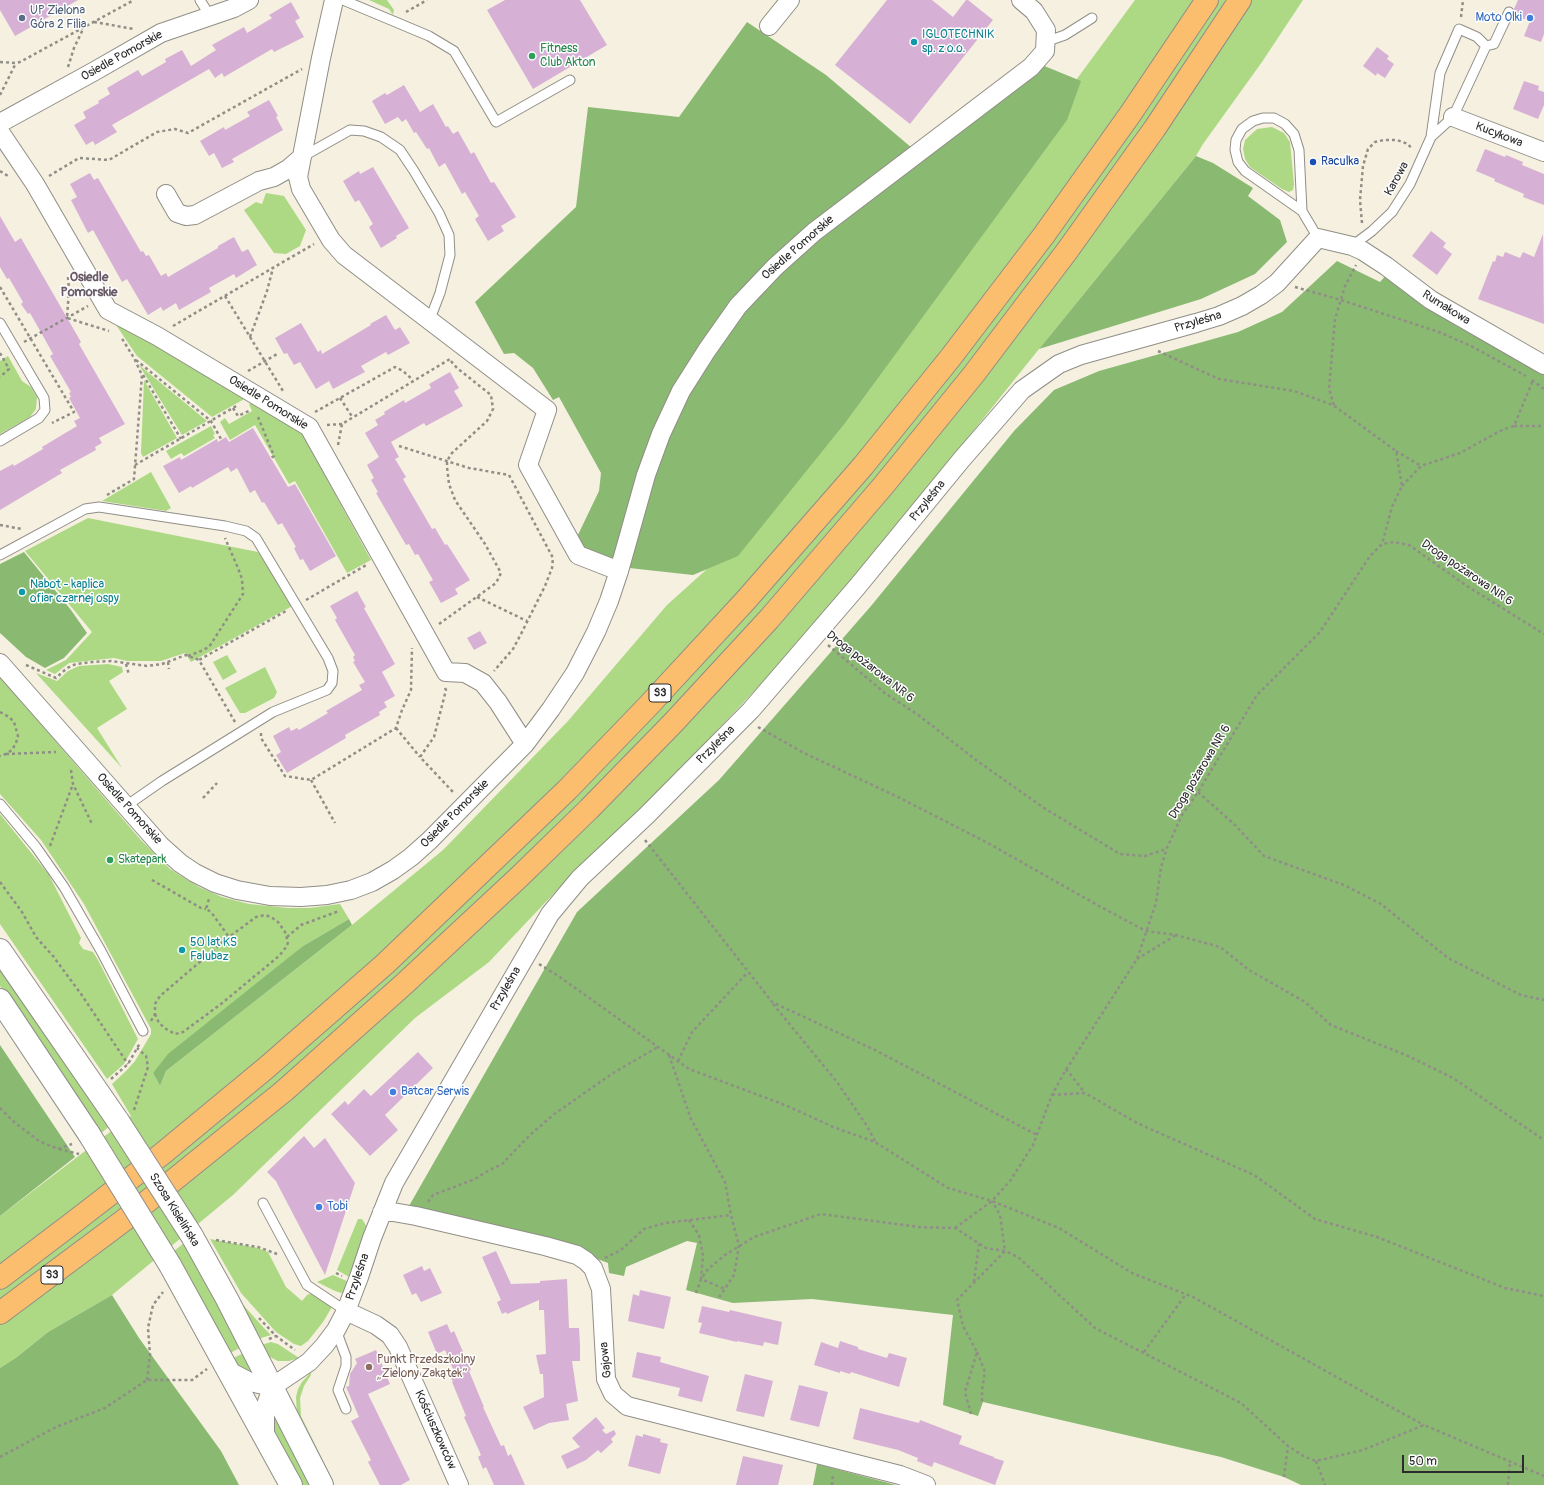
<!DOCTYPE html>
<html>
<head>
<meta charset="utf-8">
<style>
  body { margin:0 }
  #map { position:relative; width:1544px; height:1485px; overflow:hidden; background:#f6f0e0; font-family:Pangolin,sans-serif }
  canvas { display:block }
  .scale { position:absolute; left:1402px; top:1455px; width:122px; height:18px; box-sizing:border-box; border:2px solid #2b2b2b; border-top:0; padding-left:5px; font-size:12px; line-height:14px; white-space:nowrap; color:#2b2b2b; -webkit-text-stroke:3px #fff; paint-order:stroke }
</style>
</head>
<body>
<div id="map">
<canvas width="1544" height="1485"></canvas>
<div class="scale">50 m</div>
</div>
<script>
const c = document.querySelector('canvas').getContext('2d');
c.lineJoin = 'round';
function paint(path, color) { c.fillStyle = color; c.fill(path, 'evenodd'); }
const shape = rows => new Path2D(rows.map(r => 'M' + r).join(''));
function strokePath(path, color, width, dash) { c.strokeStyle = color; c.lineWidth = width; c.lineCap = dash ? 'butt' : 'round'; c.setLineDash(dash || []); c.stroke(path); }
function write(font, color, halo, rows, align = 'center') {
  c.font = font + ' Pangolin,sans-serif'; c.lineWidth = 3; c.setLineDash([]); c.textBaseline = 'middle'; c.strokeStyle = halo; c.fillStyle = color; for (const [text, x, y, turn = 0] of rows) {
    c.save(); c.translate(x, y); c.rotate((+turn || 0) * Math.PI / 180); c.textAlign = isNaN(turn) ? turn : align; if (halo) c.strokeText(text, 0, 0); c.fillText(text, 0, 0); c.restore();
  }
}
paint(shape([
  [369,0,387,0,394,10,393,15,389,9],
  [1135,0,1303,0,1262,62,1203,144,1196,156,1039,349,889,536,792,651,639,813,558,889,489,962,415,1018,233,1195,112,1295,48,1332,17,1357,0,1368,0,1216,131,1116,112,1084,126,1071,135,1061,151,1034,151,1029,84,904,41,840,0,794,0,677,140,839,170,869,199,887,222,897,249,904,288,908,309,908,340,904,349,919,303,946,153,1073,160,1086,166,1071,352,925,443,850,568,721,667,605,707,569,1043,125],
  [1272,127,1284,133,1290,142,1294,184,1293,190,1289,192,1282,189,1250,167,1245,159,1243,149,1245,140,1257,129],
  [266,193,284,196,306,230,300,246,286,254,274,253,244,210,256,202,262,204],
  [114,322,248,397,212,417,137,356],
  [8,356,22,381,31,387,37,397,36,409,30,417,0,434,0,361],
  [139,365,207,421,182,435],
  [144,380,177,438,143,457,141,453],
  [254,401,298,426,371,560,347,573,295,481,289,484,255,425,230,440,220,422,225,418,229,424,252,411,249,404],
  [211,426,215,434,213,435,215,438,184,456,181,453,171,459,166,451],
  [151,472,171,508,166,511,102,501],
  [88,518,258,552,294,605,191,662,185,653,161,661,127,661,114,658,69,663,55,674,46,670,66,660,92,632,25,551],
  [227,655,237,672,223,680,213,662],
  [108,664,122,667,123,672,109,681,127,709,97,728,122,768,36,673,57,681,68,671,79,666],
  [265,667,277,692,274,698,245,713,240,713,225,688],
  [0,814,49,875,81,938,79,943,83,949,93,952,98,960,138,1039,124,1064,107,1079,0,924],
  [0,965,110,1126,100,1134,0,986],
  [358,1219,362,1219,367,1227,351,1278,337,1270],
  [210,1239,258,1248,268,1252,286,1287,302,1301,307,1295,312,1293,330,1305,332,1307,323,1322,308,1341,301,1346,294,1344,276,1332,241,1293],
  [185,1242,244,1346,228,1354,173,1252],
  [333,1275,349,1282,346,1292,341,1293,335,1291,317,1282],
  [237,1298,264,1328,271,1335,258,1339],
  [271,1342,278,1344,299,1358,289,1361,278,1361,270,1357,261,1345],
  [246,1352,257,1376,239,1369,231,1359],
  [311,1372,311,1375,304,1386,300,1398,301,1416,333,1481,331,1481,297,1417,296,1397,298,1389,302,1382],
  [276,1417,313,1485,301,1485,272,1434,273,1419]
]), '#add984');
paint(shape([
  [747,22,826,75,919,154,1037,63,1081,81,1067,120,845,423,738,556,693,575,620,567,590,553,576,539,599,491,601,473,559,397,553,400,533,368,514,353,504,354,475,302,576,207,588,107,679,117],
  [1196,156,1213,163,1253,188,1248,196,1280,220,1287,242,1255,274,1201,299,1039,349],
  [1337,261,1380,282,1386,275,1453,324,1544,375,1544,1485,1301,1485,1284,1477,1221,1457,983,1402,978,1416,943,1405,953,1315,812,1299,733,1303,686,1290,697,1243,687,1241,626,1267,624,1276,609,1273,608,1263,566,1247,409,1206,577,912,719,780,871,606,1014,431,1054,390,1099,371,1238,332,1282,312],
  [24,552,71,610,87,633,64,658,45,668,26,657,0,633,0,564],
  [349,919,352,925,166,1071,160,1086,153,1073,168,1054,303,946],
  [0,1045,75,1157,0,1216],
  [112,1295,139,1338,221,1451,239,1485,0,1485,0,1368,17,1357,48,1332],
  [817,1464,896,1485,897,1485,813,1485]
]), '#8ab972');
paint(shape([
  [0,0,78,0,15,36,0,10],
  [505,0,580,0,607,45,533,89,487,10],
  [887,0,932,0,953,17,966,0,968,0,993,20,910,124,835,65],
  [1518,0,1544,0,1544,34,1541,42,1524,36,1530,21,1514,15,1514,9],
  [291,2,300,18,295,21,304,37,274,52,272,49,224,77,222,73,215,78,209,69,112,125,117,132,95,145,93,141,86,145,74,125,86,118,83,112,99,103,98,101,110,94,107,88,138,70,142,76,166,62,165,59,182,50,191,66,216,50,212,45,244,27,247,33,272,18,269,15],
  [1377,47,1389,56,1387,59,1394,64,1385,78,1377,73,1376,76,1363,66],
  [1524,81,1539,86,1538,90,1544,92,1544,105,1538,119,1513,109],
  [404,85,420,112,433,104,446,127,448,126,453,134,458,131,471,154,474,152,491,183,494,182,516,217,501,226,504,231,488,241,475,219,479,216,465,192,462,194,445,163,439,167,429,148,427,149,416,132,414,133,406,119,402,122,398,117,385,124,372,101,385,93,387,95],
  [269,100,278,116,276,117,283,130,232,159,234,162,222,168,214,153,209,156,200,141,224,127,225,130,250,116,247,112],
  [1485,149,1505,157,1506,155,1523,162,1522,165,1544,174,1544,205,1523,197,1524,194,1494,181,1495,179,1476,171],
  [373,167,409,228,396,236,397,238,381,248,369,227,373,224,359,200,355,202,343,181,359,171,360,174],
  [90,173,94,180,98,178,141,252,143,251,146,256,149,255,161,276,166,273,168,277,218,248,218,246,234,237,242,252,248,249,257,265,236,278,234,274,209,288,211,292,179,310,176,303,163,311,161,307,148,315,127,279,122,282,93,230,88,233,71,200,77,197,70,184],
  [0,216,15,242,21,238,81,342,79,344,125,424,99,438,102,443,95,447,96,450,60,470,62,473,0,510,0,471,13,464,14,466,43,449,42,447,77,426,74,421,80,418,69,398,71,397,69,393,71,392,50,356,53,354,43,336,30,313,28,314,21,304,23,302,9,278,7,279,0,267],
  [1431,231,1446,243,1443,247,1452,254,1437,275,1412,256],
  [1543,234,1544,324,1478,299,1493,261,1495,262,1497,255,1503,257,1505,252,1520,258,1523,252,1534,257],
  [386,315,395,330,400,327,410,343,388,355,386,352,361,366,365,372,333,389,329,381,316,389,300,362,294,365,287,353,284,354,275,338,301,323,318,352,321,350,322,354,371,325,370,324],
  [450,372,459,388,454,391,463,406,426,426,424,423,391,442,399,457,395,459,406,477,403,479,432,529,435,528,445,545,447,544,470,580,455,589,458,594,441,603,429,582,433,580,418,554,415,555,409,544,406,545,376,493,378,492,371,480,374,478,367,465,379,457,365,433,378,425,375,420,385,414,384,412,404,400,405,403,431,388,429,384],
  [253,428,288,487,295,484,336,556,310,571,303,559,300,560,294,548,296,547,282,523,278,525,264,502,262,503,255,490,250,493,237,468,231,472,228,467,192,488,191,486,179,493,163,466,180,457,181,460,217,439,218,442,226,437,229,442],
  [357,591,366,607,364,608,395,664,382,672,395,696,384,702,387,707,379,712,380,715,345,735,346,738,287,773,276,755,281,752,273,736,289,727,291,731,297,728,299,730,328,713,326,711,362,690,359,685,365,682,353,662,355,661,353,657,355,655,335,620,337,618,330,606],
  [480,631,487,643,474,650,467,638],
  [418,1052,433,1068,385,1115,398,1130,370,1156,331,1114,345,1101,348,1105,364,1089,371,1096],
  [304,1136,314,1148,325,1138,355,1183,325,1275,281,1191,276,1181,267,1172],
  [496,1251,511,1284,540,1283,540,1281,567,1279,569,1328,579,1328,580,1345,580,1361,572,1361,578,1401,566,1404,569,1420,549,1423,534,1430,523,1407,544,1397,543,1374,540,1374,536,1355,546,1354,544,1310,539,1310,539,1300,507,1314,506,1312,502,1314,497,1302,501,1300,482,1257],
  [422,1266,424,1271,430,1268,442,1293,421,1302,416,1293,412,1295,403,1275],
  [640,1290,671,1297,664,1329,628,1321,633,1294,639,1296],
  [702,1306,729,1312,730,1310,782,1322,778,1345,764,1342,763,1346,737,1341,737,1342,699,1333,702,1323,698,1322],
  [447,1324,451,1333,454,1331,471,1370,469,1371,484,1407,483,1407,501,1446,504,1445,508,1456,511,1454,525,1485,494,1485,486,1467,483,1469,478,1457,481,1455,464,1417,466,1416,452,1382,453,1382,451,1378,456,1376,445,1350,437,1354,428,1332],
  [840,1341,858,1347,858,1349,887,1358,889,1353,907,1358,899,1387,851,1372,850,1374,840,1371,840,1373,814,1365,821,1342,838,1348],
  [376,1350,390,1384,368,1394,410,1480,401,1485,380,1485,368,1462,371,1460,351,1421,359,1417,346,1387,349,1386,350,1374,357,1363,355,1359],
  [637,1352,661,1357,660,1362,709,1376,702,1402,678,1396,680,1388,632,1377],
  [745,1374,773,1381,764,1417,736,1411],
  [799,1385,828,1392,819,1427,790,1420],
  [860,1408,919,1423,920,1420,962,1436,959,1444,994,1457,994,1458,1004,1461,995,1485,934,1462,932,1467,917,1461,918,1458,898,1450,853,1439],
  [596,1417,605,1428,602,1430,606,1434,614,1430,616,1434,611,1439,613,1442,601,1453,598,1450,586,1460,567,1469,561,1456,580,1447,572,1438],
  [643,1434,661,1439,660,1442,668,1444,660,1474,628,1466,636,1435,643,1437],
  [743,1456,783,1465,778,1485,736,1485]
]), '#d7b1d5');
const service = shape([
  [200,0,210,16],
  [343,0,429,36,454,51,496,122,570,80],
  [1045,42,1065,35,1092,18],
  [1431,137,1440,73,1459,29,1477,37,1486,46],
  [302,157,350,130,364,131,381,137,400,150,414,171,439,213,449,235,450,255,440,293,430,319],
  [1302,211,1299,150,1294,134,1285,124,1274,118,1263,118,1253,121,1242,129,1236,140,1235,150,1238,162,1245,171,1302,211,1318,238],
  [1352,246,1372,231,1392,212,1410,184,1431,137,1453,117,1486,46,1494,44,1509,12],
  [0,323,44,398,45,410,39,418,0,441],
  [0,555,85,509,99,507,225,526,246,531,256,538,328,658,333,671,332,683,327,690,273,712,162,781,126,806],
  [0,804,36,847,64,887,101,951,143,1031],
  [263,1203,307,1285,346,1311],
  [336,1330,346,1357,346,1366,338,1390,346,1409]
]);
const minor = shape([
  [334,0,321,58,298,177,301,189,331,240,344,255,547,410,528,465,578,555,619,571],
  [769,26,790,0],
  [1453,117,1544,152],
  [0,123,93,72,161,33,234,8,249,0],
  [0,132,35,184,108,310,157,336,309,427,446,672,465,673,483,683,498,702,525,744],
  [166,194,177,213,186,216,195,215,259,181,274,177,288,169,302,157],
  [0,663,161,846,180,863,195,873,215,883,237,890,270,896,301,897,327,895,351,890,372,882,393,870,411,857,429,841,525,744,551,709,575,673,596,632,609,601,619,571,646,475,661,434,681,391,707,350,738,306,775,267,814,232,1031,67,1045,51,1046,30,1034,11,1021,0],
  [382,1212,393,1212,416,1216,545,1246,577,1255,586,1261,593,1268,601,1289,606,1379,613,1394,627,1406,900,1475,926,1485],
  [346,1311,376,1325,390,1335,398,1347,459,1485],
  [227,1370,250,1382,272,1387],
  [265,1438,265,1408,272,1387,309,1362,324,1346,336,1330,346,1311,359,1277,372,1238,394,1183,550,914,580,878,646,816,751,710,857,587,962,459,1022,390,1059,364,1081,355,1196,323,1219,316,1242,306,1261,295,1277,283,1318,238,1352,246,1363,251,1386,266,1431,300,1544,365]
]);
const tertiary = shape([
  [0,950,118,1121],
  [0,1000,89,1134],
  [192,1236,227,1299,322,1485],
  [170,1265,291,1485]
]);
const motorway = shape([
  [0,1278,70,1225,162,1154,266,1068,385,964,567,790,649,705,746,600,863,466,951,357,1044,235,1131,113,1207,0],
  [0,1313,123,1221,284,1091,403,985,518,878,589,809,673,723,769,619,883,486,974,374,1067,251,1155,128,1240,0]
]);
strokePath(service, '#908e86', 11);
strokePath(minor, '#908e86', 20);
strokePath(tertiary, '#908e86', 24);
strokePath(motorway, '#908e86', 24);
strokePath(shape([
  [406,12,427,0],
  [1461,17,1463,0],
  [94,22,134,29],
  [0,62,16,63,20,62,134,0],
  [68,67,74,48,84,27],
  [0,95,16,63],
  [0,171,8,176],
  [49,176,79,158,109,160,157,132,175,129,188,133,302,69],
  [1362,223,1360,200,1363,166,1368,149,1375,142,1384,140,1397,140,1408,144,1412,149],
  [68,277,69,289,67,318,109,331],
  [0,287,74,412,52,423],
  [1295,287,1341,300,1439,332,1471,346,1526,376],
  [225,296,283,391],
  [173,326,314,244],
  [250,337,267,291,273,268],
  [24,342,88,306],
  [1158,351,1219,379,1294,391,1333,405,1396,451,1402,486,1392,507,1382,544],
  [0,353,9,369,0,377],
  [136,360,211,421,221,439],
  [248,371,279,353],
  [143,375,181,439],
  [1532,380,1544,389],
  [340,398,353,418],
  [1334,405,1329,389,1335,319,1345,286,1356,265],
  [233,408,238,416,249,411],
  [315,412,395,367,403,371,413,380],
  [258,417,274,456,271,458],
  [327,425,342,424],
  [1514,426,1540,426,1544,425],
  [338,445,342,424,450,359],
  [399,446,469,468,509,475,553,558,552,568,545,586,521,634,513,649,494,671],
  [1396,451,1421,466],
  [135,465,238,405],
  [1402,486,1421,466,1460,453,1502,430,1514,426,1533,380],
  [107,495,134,479,142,375,134,358,121,337],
  [0,525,22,529],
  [477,597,527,621],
  [306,600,368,564],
  [439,624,496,583,501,573,485,544,455,500,449,484,447,467,447,461,452,453,487,421,493,409,491,395,457,368,450,360],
  [828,645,886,694,917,714,976,760,1044,808,1120,854,1145,856,1166,849],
  [188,656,201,651,209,647,243,594,242,579,238,568,225,538],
  [168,662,169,669],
  [126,664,129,675],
  [26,665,56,678,67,668,76,664,92,662,111,661,147,666,162,664,186,655,199,660],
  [445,688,446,690,434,737,420,757,453,792],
  [0,712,9,717,14,722,18,736,16,743,12,750,6,754,0,756],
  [235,722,199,660,286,611],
  [758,727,804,753,896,796,986,842,1099,906,1146,931,1176,935,1220,947,1249,970,1305,1002,1331,1025,1408,1056,1453,1078,1544,1140],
  [396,728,420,757],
  [261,733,261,738,285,776,311,780,396,728,402,710,411,690,412,648],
  [6,754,56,752],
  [71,770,73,784,92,824],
  [311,780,335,823],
  [1198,792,1235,825,1264,856,1344,885,1381,904,1448,958,1521,995,1544,1000],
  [203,798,217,783],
  [645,840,772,1002,875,1050,1037,1135],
  [50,846,73,784],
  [152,880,201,908,206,909],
  [0,882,22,912,36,937,53,956,81,994,128,1064],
  [287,937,301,925,339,911],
  [1137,959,1176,935],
  [539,964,557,975,689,1069,785,1105,833,1127,875,1142,948,1188,992,1201,1059,1228,1132,1273,1193,1297,1376,1399,1424,1425],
  [773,1004,837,1082,867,1126,875,1141],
  [155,1014,159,1023,166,1029,175,1034,183,1032,221,1004,279,956,287,946,288,942,285,932,278,922,271,917,265,915,256,917,229,937],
  [151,1021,155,1014,155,1004,160,996,229,937,211,912,206,909,209,899],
  [669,1055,691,1119,725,1182,731,1215,739,1246,734,1275,718,1299],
  [678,1061,692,1032,748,972],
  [1066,1069,1085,1093],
  [111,1079,128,1064,140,1043],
  [1052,1095,1085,1093,1137,1123,1254,1175,1315,1219,1377,1237,1505,1288,1544,1296],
  [0,1108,14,1122,39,1141,58,1149,72,1144],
  [134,1110,148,1067,146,1056,137,1048],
  [59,1149,79,1154],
  [428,1202,433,1195,475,1179,486,1172,502,1164,530,1135,553,1115,613,1073,658,1047],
  [689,1220,699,1235,703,1255,701,1279,725,1289],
  [955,1228,992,1201,1010,1181,1033,1145,1052,1095,1064,1073,1137,959,1156,903,1161,867,1167,848,1182,815,1198,792,1257,695,1320,632,1370,556,1382,544,1394,542,1409,545,1467,586,1544,634],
  [216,1240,258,1247,277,1254],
  [605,1258,621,1250,644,1229,665,1223,731,1215],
  [336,1273,342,1276],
  [974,1282,979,1244],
  [696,1293,701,1279,708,1269,725,1255,754,1237,821,1214,919,1227,955,1228,986,1248,1005,1251,1018,1257,1095,1328,1241,1403,1288,1446,1305,1457,1316,1461,1363,1450,1424,1425,1544,1476],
  [259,1318,276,1336,295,1350],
  [269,1339,276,1336],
  [977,1352,985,1372,982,1390,982,1402],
  [1144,1352,1186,1294],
  [147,1380,150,1355,148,1328,153,1305,163,1292],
  [971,1414,965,1392,977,1352,963,1326,957,1300,1005,1251,1000,1215,992,1201],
  [0,1457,56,1427,105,1408,147,1380,192,1380,207,1369],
  [1316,1461,1325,1485],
  [1284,1477,1288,1446],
  [832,1485,833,1474],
  [1508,1485,1510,1462]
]), '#908e86', 2.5, [3, 3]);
strokePath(service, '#fff', 9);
strokePath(minor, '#fff', 18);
strokePath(tertiary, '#fff', 22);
strokePath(motorway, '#fbbd6e', 22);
const tertiaryBridge = shape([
  [118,1121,192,1236],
  [89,1134,170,1265]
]);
strokePath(tertiaryBridge, '#908e86', 24, []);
strokePath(tertiaryBridge, '#fff', 22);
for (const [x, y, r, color] of [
  [22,18,4,"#5c6f8a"],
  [1530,18,4,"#3f7fe0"],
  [914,42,4,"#0f9aa8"],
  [532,56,4,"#2e9e5b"],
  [1313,162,4,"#1a4fb4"],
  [22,592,4,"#0f9aa8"],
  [110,860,4,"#2e9e5b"],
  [182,950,4,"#0f9aa8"],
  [393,1092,4,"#3f7fe0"],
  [319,1207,4,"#3f7fe0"],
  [369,1367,4,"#8d6e63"]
]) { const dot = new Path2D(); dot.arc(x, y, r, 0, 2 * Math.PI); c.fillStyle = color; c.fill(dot); strokePath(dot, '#fff', 1.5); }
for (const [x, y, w] of [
  [660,693,22],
  [52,1275,22]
]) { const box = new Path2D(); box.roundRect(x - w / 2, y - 9, w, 18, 3); c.fillStyle = '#fff'; c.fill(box); strokePath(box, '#2b2b2b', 1); }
write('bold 11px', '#2b2b2b', null, [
  ["S3",660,693],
  ["S3",52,1275]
]);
write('12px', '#4e5e75', '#fff', [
  ["UP Zielona",30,11],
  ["Góra 2 Filia",30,25]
], 'left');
write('12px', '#366cbe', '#fff', [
  ["Moto Olki",1522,18,"right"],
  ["Batcar Serwis",401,1092],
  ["Tobi",327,1207]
], 'left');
write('12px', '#0d838f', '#fff', [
  ["IGLOTECHNIK",922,35],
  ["sp. z o.o.",922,49],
  ["Nabot - kaplica",30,585],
  ["ofiar czarnej ospy",30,599],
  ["50 lat KS",190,943],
  ["Falubaz",190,957]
], 'left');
write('12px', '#27864d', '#fff', [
  ["Fitness",540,49],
  ["Club Akton",540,63],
  ["Skatepark",118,860]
], 'left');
write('12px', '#2b2b2b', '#fff', [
  ["Osiedle Pomorskie",122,56,-29],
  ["Kucykowa",1499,135,21],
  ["Karowa",1397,179,-61],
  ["Osiedle Pomorskie",798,248,-41],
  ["Rumakowa",1446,308,32],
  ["Przyleśna",1198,322,-17],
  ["Osiedle Pomorskie",268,403,32],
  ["Przyleśna",928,501,-51],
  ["Droga pożarowa NR 6",1467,573,34],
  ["Droga pożarowa NR 6",870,667,38],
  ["Przyleśna",716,745,-45],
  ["Droga pożarowa NR 6",1200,772,-59],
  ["Osiedle Pomorskie",129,809,48],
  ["Osiedle Pomorskie",455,814,-45],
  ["Przyleśna",506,989,-60],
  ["Szosa Kisielińska",174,1210,58],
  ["Przyleśna",358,1277,-71],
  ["Gajowa",606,1360,-96],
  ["Kościuszkowców",435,1430,66]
]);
write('12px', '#164399', '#fff', [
  ["Raculka",1321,162]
], 'left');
write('12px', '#785e54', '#fff', [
  ["Punkt Przedszkolny",377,1360],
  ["„Zielony Zakątek”",377,1374]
], 'left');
write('bold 13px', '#675a66', '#fff', [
  ["Osiedle",89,278],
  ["Pomorskie",89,293]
]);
</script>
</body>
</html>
